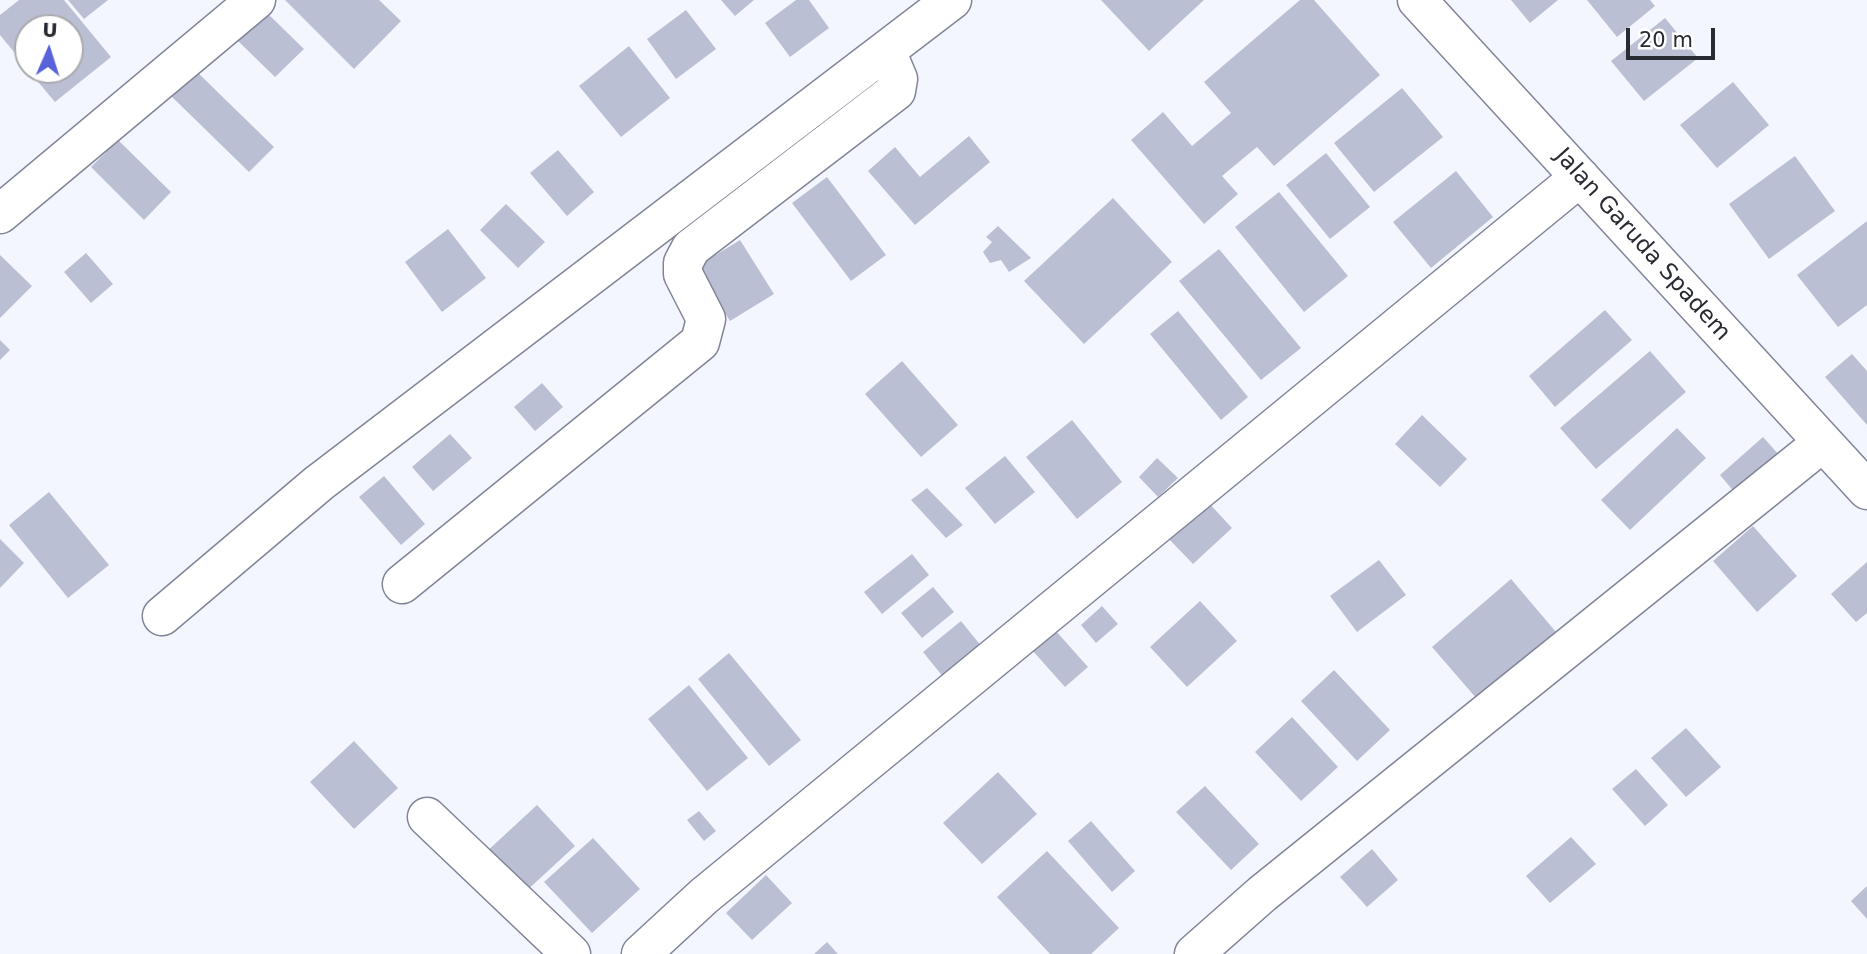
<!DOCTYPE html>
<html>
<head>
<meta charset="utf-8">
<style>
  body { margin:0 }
  #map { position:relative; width:1867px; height:954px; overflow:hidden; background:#f4f6ff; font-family:"DejaVu Sans",sans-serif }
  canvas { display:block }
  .north { position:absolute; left:14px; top:14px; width:70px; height:70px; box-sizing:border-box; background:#fff; border:2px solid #a9aaad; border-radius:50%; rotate:3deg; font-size:19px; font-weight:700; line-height:28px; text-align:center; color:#292b32 }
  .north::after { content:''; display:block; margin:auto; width:24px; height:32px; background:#5862d9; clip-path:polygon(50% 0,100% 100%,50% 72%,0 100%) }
  .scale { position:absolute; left:1626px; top:28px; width:89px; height:32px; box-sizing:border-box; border:4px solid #292b32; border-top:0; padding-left:9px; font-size:21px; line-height:24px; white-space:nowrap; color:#292b32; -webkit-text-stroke:5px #fff; paint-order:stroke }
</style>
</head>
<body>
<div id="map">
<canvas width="1867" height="954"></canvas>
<div class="north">U</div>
<div class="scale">20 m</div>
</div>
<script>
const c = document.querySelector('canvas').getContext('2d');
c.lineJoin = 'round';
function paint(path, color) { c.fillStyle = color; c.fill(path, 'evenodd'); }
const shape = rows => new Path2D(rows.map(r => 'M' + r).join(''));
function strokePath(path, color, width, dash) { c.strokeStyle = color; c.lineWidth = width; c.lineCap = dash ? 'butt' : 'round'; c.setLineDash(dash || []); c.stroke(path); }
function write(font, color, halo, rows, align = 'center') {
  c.font = font + ' "DejaVu Sans",sans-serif'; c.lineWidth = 7; c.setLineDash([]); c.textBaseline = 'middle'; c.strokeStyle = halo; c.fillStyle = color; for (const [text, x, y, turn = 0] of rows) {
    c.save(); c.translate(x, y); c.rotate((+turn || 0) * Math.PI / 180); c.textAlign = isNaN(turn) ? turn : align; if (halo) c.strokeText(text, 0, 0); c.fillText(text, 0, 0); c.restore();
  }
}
paint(shape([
  [19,0,64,0,111,57,55,102,28,70,70,70,70,28,28,28,28,69,0,35,0,15],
  [68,0,108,0,84,19],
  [285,0,379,0,401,21,354,69],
  [721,0,754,0,735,16],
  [796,0,809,0,829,28,790,57,765,23],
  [1101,0,1204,0,1149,51],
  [1300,0,1314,0,1380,75,1274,166,1257,147,1222,176,1238,194,1204,224,1131,140,1163,112,1192,146,1231,113,1204,82],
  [1511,0,1558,0,1530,23],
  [1587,0,1650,0,1655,6,1617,37],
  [686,10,716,49,676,79,647,39],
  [265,11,304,49,275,77,237,40],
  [1665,18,1698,58,1644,101,1611,61],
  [629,46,670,98,621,137,579,86],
  [192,67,274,147,249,172,167,92],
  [1733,82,1769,125,1717,168,1680,125],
  [1402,88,1443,137,1374,192,1334,143],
  [969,136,990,162,915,225,868,171,895,147,920,177],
  [118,140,171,192,144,220,91,167],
  [558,150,594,192,567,216,530,173],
  [1326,153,1370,207,1330,239,1286,185],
  [1795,156,1835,211,1769,259,1729,204],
  [1456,171,1493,217,1431,268,1393,222],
  [827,177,886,255,851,281,792,203],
  [1279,192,1348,276,1304,312,1235,227],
  [1113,198,1172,262,1084,344,1024,281],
  [506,204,545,242,518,268,480,230],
  [1867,221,1867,305,1838,327,1797,275],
  [998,226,1031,258,1009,272,1001,260,990,263,983,252,992,242,986,237],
  [448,229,486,278,442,312,405,262],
  [740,240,774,294,730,321,696,267],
  [1219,249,1301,348,1261,380,1179,281],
  [86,253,113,284,91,303,64,272],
  [0,255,32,286,0,318],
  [1605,310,1632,340,1555,407,1529,376],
  [1178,311,1248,397,1221,420,1150,334],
  [0,340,10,350,0,360],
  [1650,351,1686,392,1596,469,1560,428],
  [1852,354,1867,371,1867,425,1825,377],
  [902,361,958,425,921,457,865,394],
  [542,383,563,407,535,431,514,407],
  [1422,415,1467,459,1440,487,1395,444],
  [1072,420,1122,482,1077,519,1026,457],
  [1677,428,1706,458,1630,530,1601,500],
  [450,434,472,458,433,491,412,467],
  [1763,437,1780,456,1736,494,1720,475],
  [1005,456,1035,492,995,524,965,488],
  [1157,458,1178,478,1158,497,1139,477],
  [384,476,425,524,401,545,359,497],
  [927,488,963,525,946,538,911,500],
  [49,492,109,565,68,598,9,525],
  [1206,500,1232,528,1193,564,1167,537],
  [1753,526,1797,576,1757,612,1713,561],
  [0,539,24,563,0,588],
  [912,554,929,575,882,614,864,592],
  [1379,560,1406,595,1357,632,1330,596],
  [1867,562,1867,613,1856,622,1831,594],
  [1511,579,1556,632,1477,699,1432,647],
  [933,587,954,612,922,638,901,613],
  [1200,601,1237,641,1187,687,1150,647],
  [1102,606,1118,624,1096,643,1081,625],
  [961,621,982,647,944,678,923,652],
  [1055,630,1088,667,1065,687,1032,650],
  [729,653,801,740,769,766,698,679],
  [1334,670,1390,730,1357,761,1301,701],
  [689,685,748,758,707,791,648,719],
  [1292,717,1338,767,1301,801,1255,752],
  [1686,728,1721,767,1686,797,1651,758],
  [354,741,398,788,354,829,310,782],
  [1636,769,1668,805,1645,826,1612,789],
  [998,772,1037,814,982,864,943,823],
  [1205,786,1259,844,1231,870,1176,812],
  [537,805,575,846,523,894,485,853],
  [699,811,716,831,704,841,687,820],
  [1091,821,1135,871,1112,892,1068,841],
  [1571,837,1596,864,1550,903,1526,876],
  [593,838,640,889,592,933,544,882],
  [1372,849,1398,880,1367,907,1340,877],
  [1047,851,1119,928,1091,954,1050,954,997,897],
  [766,875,792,903,752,940,726,913],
  [1867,886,1867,919,1851,901],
  [827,942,838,954,814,954]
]), '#babfd3');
const minor = shape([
  [1417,0,1867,490],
  [0,214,256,0],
  [402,584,700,342,706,319,683,274,683,263,691,248,896,91,898,79,887,53],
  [162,616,319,483,952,0],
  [427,817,571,954],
  [641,954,704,896,1580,177],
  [1194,954,1262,894,1822,443]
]);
strokePath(minor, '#808597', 41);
strokePath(minor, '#fff', 38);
write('23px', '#292b32', '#fff', [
  ["Jalan Garuda Spadem",1642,245,48]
]);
</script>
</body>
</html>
